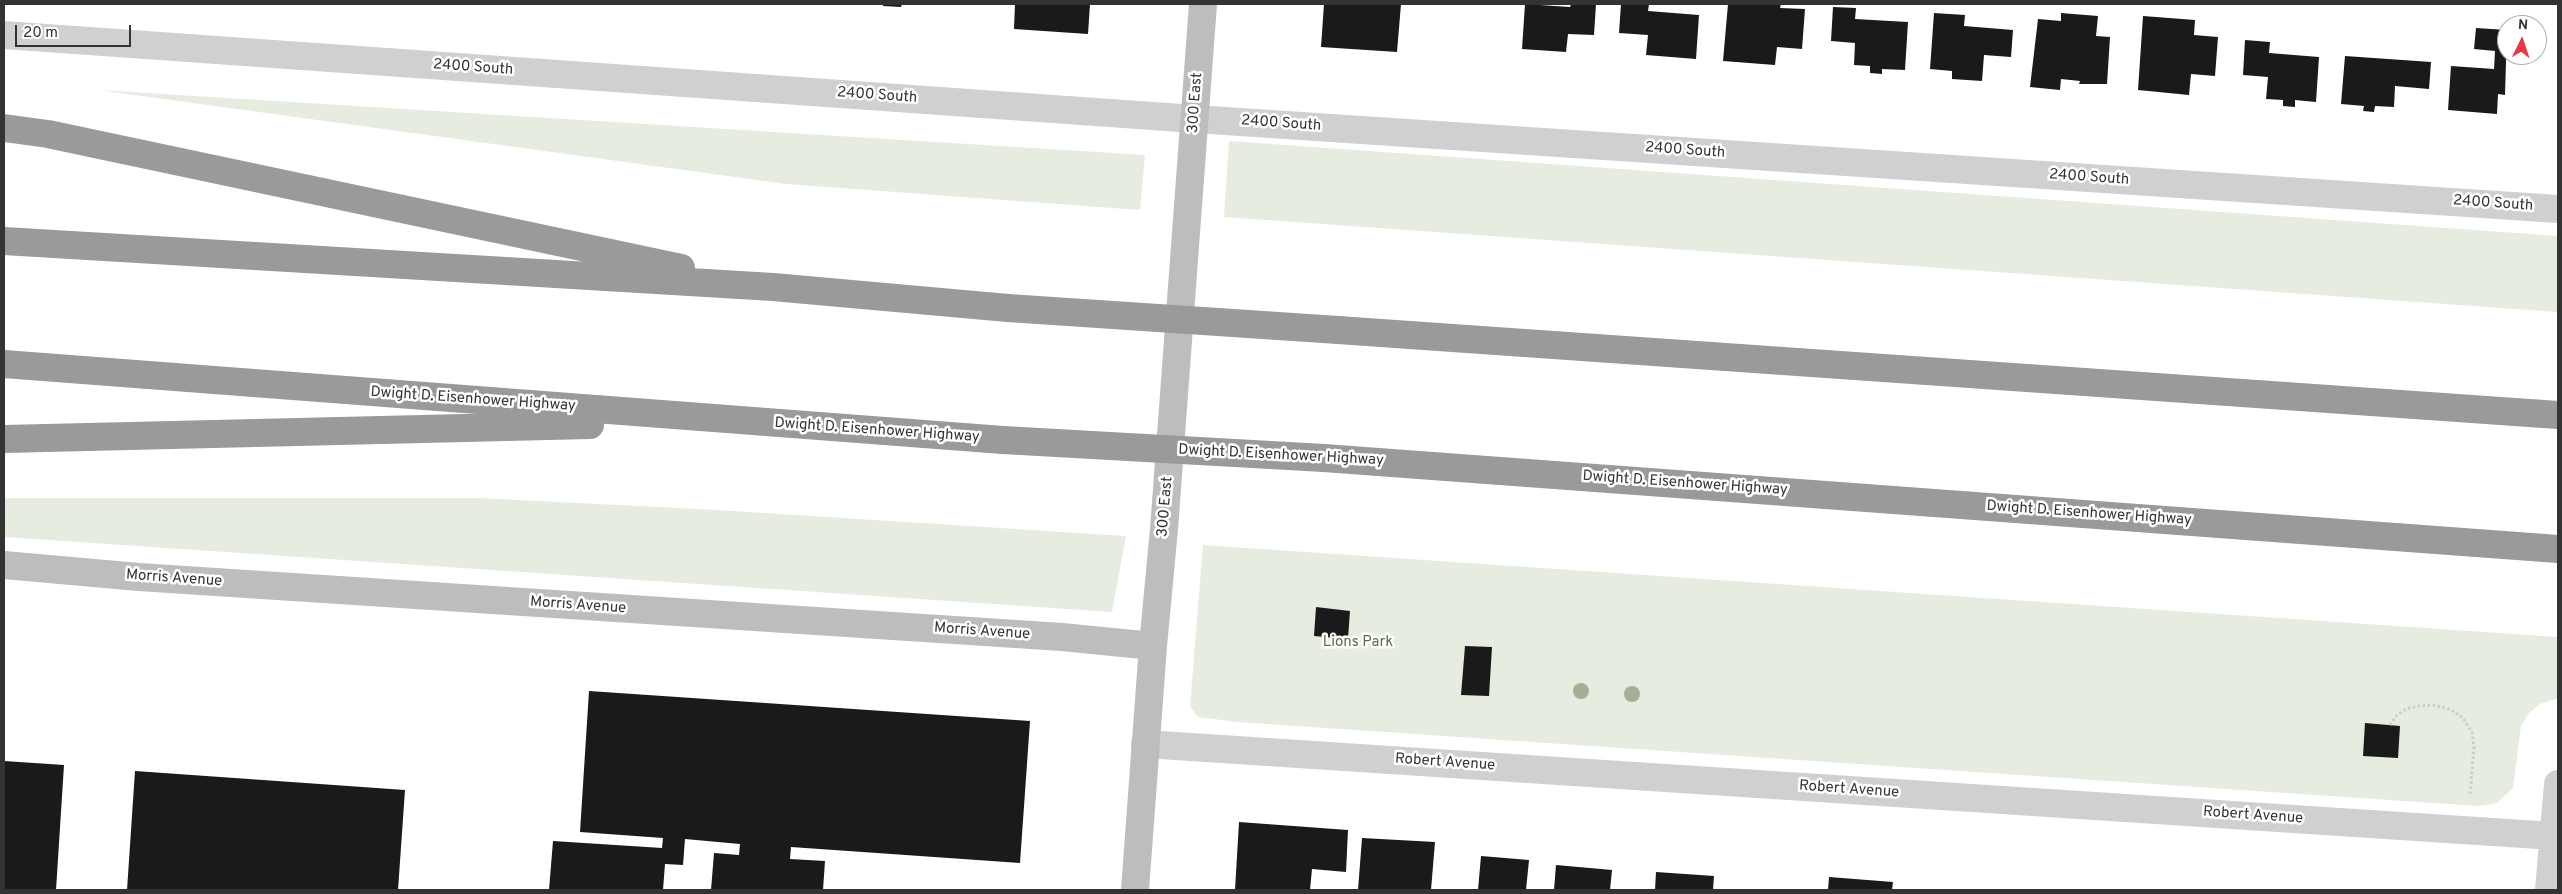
<!DOCTYPE html>
<html>
<head>
<meta charset="utf-8">
<style>
  body { margin:0 }
  #map { position:relative; width:2562px; height:894px; overflow:hidden; background:#fff; font-family:Overpass,sans-serif }
  canvas { display:block }
  .frame { position:absolute; inset:0; border:5px solid #333; pointer-events:none }
  .north { position:absolute; left:2497px; top:15px; width:50px; height:50px; box-sizing:border-box; background:#fff; border:1px solid #adadad; border-radius:50%; rotate:4deg; font-size:14px; font-weight:700; line-height:20px; text-align:center; color:#333 }
  .north::after { content:''; display:block; margin:auto; width:18px; height:22px; background:#e63946; clip-path:polygon(50% 0,100% 100%,50% 72%,0 100%) }
  .scale { position:absolute; left:15px; top:25px; width:116px; height:22px; box-sizing:border-box; border:2px solid #333; border-top:0; padding-left:6px; font-size:15px; line-height:18px; white-space:nowrap; color:#333; -webkit-text-stroke:4px #fff; paint-order:stroke }
</style>
</head>
<body>
<div id="map">
<canvas width="2562" height="894"></canvas>
<div class="frame"></div>
<div class="north">N</div>
<div class="scale">20 m</div>
</div>
<script>
const c = document.querySelector('canvas').getContext('2d');
c.lineJoin = 'round';
function paint(path, color) { c.fillStyle = color; c.fill(path, 'evenodd'); }
const shape = rows => new Path2D(rows.map(r => 'M' + r).join(''));
function strokePath(path, color, width, dash) { c.strokeStyle = color; c.lineWidth = width; c.lineCap = dash ? 'butt' : 'round'; c.setLineDash(dash || []); c.stroke(path); }
function write(font, color, halo, rows, align = 'center') {
  c.font = font + ' Overpass,sans-serif'; c.lineWidth = 5; c.setLineDash([]); c.textBaseline = 'middle'; c.strokeStyle = halo; c.fillStyle = color; for (const [text, x, y, turn = 0] of rows) {
    c.save(); c.translate(x, y); c.rotate((+turn || 0) * Math.PI / 180); c.textAlign = isNaN(turn) ? turn : align; if (halo) c.strokeText(text, 0, 0); c.fillText(text, 0, 0); c.restore();
  }
}
paint(shape([
  [98,90,1145,155,1140,210,786,184],
  [1229,141,2558,236,2558,312,1224,217],
  [478,498,717,510,1126,536,1112,612,4,537,4,498],
  [1203,545,2558,637,2558,698,2540,704,2529,713,2521,726,2513,788,2497,803,2478,806,1237,722,1198,717,1190,706]
]), '#e6ecdf');
paint(shape([
  [883,4,902,4,901,7,883,6],
  [1015,4,1090,4,1088,34,1014,29],
  [1324,4,1401,4,1397,52,1321,47],
  [1525,4,1570,7,1571,4,1596,4,1594,35,1568,34,1566,52,1522,49],
  [1621,4,1649,4,1648,11,1699,15,1696,59,1646,55,1648,35,1619,33],
  [1728,4,1781,4,1780,8,1805,9,1802,49,1777,47,1775,65,1723,61],
  [1833,7,1856,8,1855,19,1908,22,1905,70,1882,69,1882,74,1870,73,1870,66,1854,65,1855,43,1831,41],
  [1934,13,1965,15,1964,26,2013,30,2011,57,1984,55,1982,81,1952,79,1952,71,1930,69],
  [2061,13,2098,16,2096,36,2110,37,2107,84,2079,84,2080,81,2061,79,2060,90,2030,87,2038,19,2061,21],
  [2143,16,2195,20,2194,35,2218,37,2215,76,2191,74,2189,95,2138,90],
  [2476,28,2507,30,2505,95,2498,94,2497,114,2448,110,2451,66,2494,69,2495,51,2474,49],
  [2245,40,2270,42,2269,53,2319,57,2316,102,2295,100,2295,107,2283,106,2283,100,2266,99,2268,77,2243,75],
  [2345,56,2431,62,2429,89,2395,86,2394,107,2375,106,2374,112,2363,111,2364,106,2341,104],
  [1316,607,1350,611,1348,639,1314,636],
  [1465,646,1492,647,1489,696,1461,695],
  [589,691,1030,721,1020,863,791,847,790,859,825,861,823,890,711,890,714,853,739,855,740,844,685,839,683,865,665,864,663,890,549,890,553,841,662,848,663,838,580,832],
  [2365,723,2400,726,2398,758,2363,756],
  [4,761,64,765,56,890,4,890],
  [135,771,405,790,398,890,127,890],
  [1239,822,1348,830,1346,872,1312,869,1310,890,1235,890],
  [1362,838,1435,842,1431,890,1358,890],
  [1481,856,1529,860,1526,890,1478,890],
  [1556,865,1612,870,1610,890,1554,890],
  [1656,872,1714,876,1713,890,1655,890],
  [1829,877,1893,882,1892,890,1828,890]
]), '#1a1a1a');
strokePath(shape([
  [2390,725,2396,716,2406,709,2419,706,2433,705,2450,709,2463,718,2472,732,2474,747,2470,795]
]), '#cdcdcd', 3, [2.5, 2.5]);
strokePath(shape([
  [4,35,1195,119,2558,209],
  [1145,744,2554,836],
  [2549,890,2558,784]
]), '#d0d0d0', 28);
strokePath(shape([
  [4,565,139,577,1062,637,1153,646],
  [1135,890,1153,646,1164,529,1203,4]
]), '#bdbdbd', 28);
strokePath(shape([
  [4,128,48,134,681,268],
  [4,241,773,287,1008,308],
  [1338,330,2558,415],
  [4,364,1003,440],
  [4,439,590,425],
  [1324,458,2558,549]
]), '#9a9a9a', 28);
strokePath(shape([
  [1008,308,1338,330],
  [1003,440,1324,458]
]), '#9a9a9a', 28);
c.fillStyle = '#a2b095';
for (const [x, y] of [
  [1581,691],
  [1632,694]
]) { c.beginPath(); c.arc(x, y, 8, 0, 2 * Math.PI); c.fill(); }
write('15px', '#333', '#fff', [
  ["2400 South",473,68,4],
  ["2400 South",877,96,4],
  ["300 East",1196,103,-86],
  ["2400 South",1281,124,4],
  ["2400 South",1685,151,4],
  ["2400 South",2089,178,4],
  ["2400 South",2493,204,4],
  ["Dwight D. Eisenhower Highway",473,400,4],
  ["Dwight D. Eisenhower Highway",877,431,4],
  ["Dwight D. Eisenhower Highway",1281,456,3],
  ["Dwight D. Eisenhower Highway",1685,484,4],
  ["300 East",1166,507,-85],
  ["Dwight D. Eisenhower Highway",2089,514,4],
  ["Morris Avenue",174,579,4],
  ["Morris Avenue",578,606,4],
  ["Morris Avenue",982,632,4],
  ["Robert Avenue",1445,763,4],
  ["Robert Avenue",1849,790,4],
  ["Robert Avenue",2253,816,4]
]);
write('15px', '#56703f', '#fff', [
  ["Lions Park",1358,643]
]);
</script>
</body>
</html>
